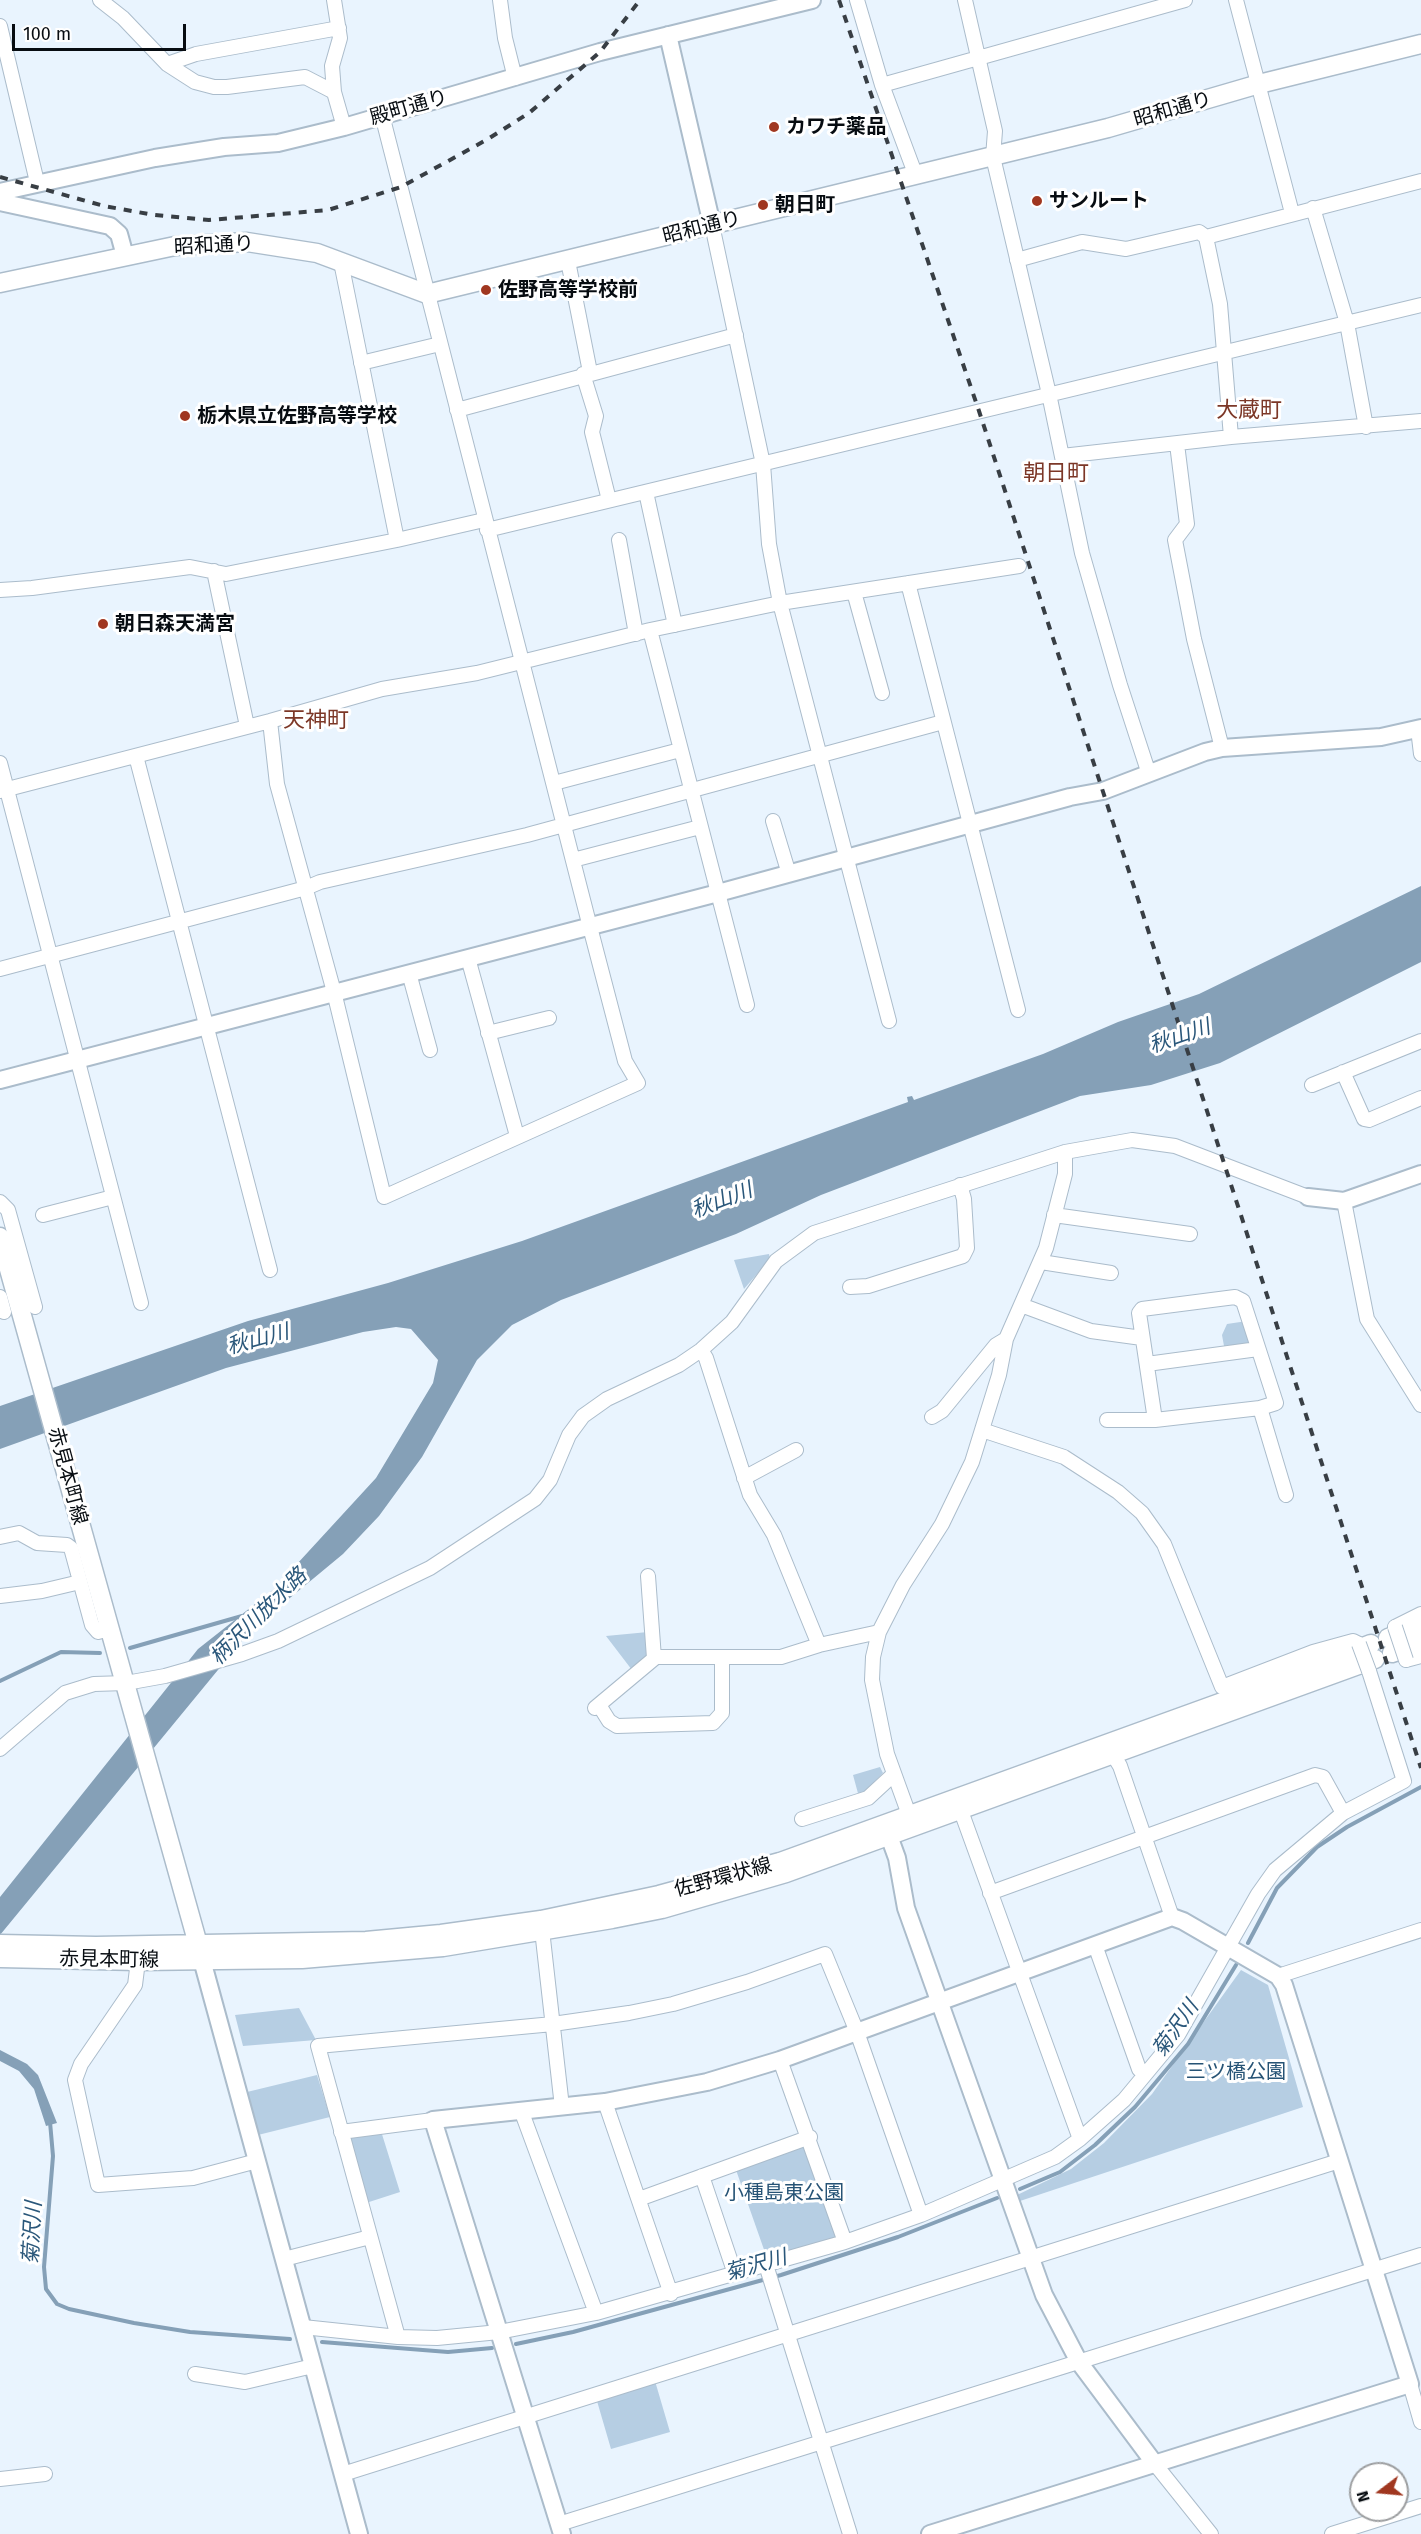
<!DOCTYPE html>
<html>
<head>
<meta charset="utf-8">
<style>
  body { margin:0 }
  #map { position:relative; width:1421px; height:2534px; overflow:hidden; background:#e9f4fe; font-family:"Fira Sans",sans-serif }
  canvas { display:block }
  .north { position:absolute; left:1349px; top:2462px; width:60px; height:60px; box-sizing:border-box; background:#fff; border:2px solid #9c9ea0; border-radius:50%; rotate:254deg; font-size:16px; font-weight:700; line-height:24px; text-align:center; color:#070c11 }
  .north::after { content:''; display:block; margin:auto; width:21px; height:27px; background:#a03720; clip-path:polygon(50% 0,100% 100%,50% 72%,0 100%) }
  .scale { position:absolute; left:12px; top:24px; width:174px; height:27px; box-sizing:border-box; border:3px solid #070c11; border-top:0; padding-left:8px; font-size:18px; line-height:21px; white-space:nowrap; color:#070c11; -webkit-text-stroke:4px #fff; paint-order:stroke }
</style>
</head>
<body>
<div id="map">
<canvas width="1421" height="2534"></canvas>
<div class="north">N</div>
<div class="scale">100 m</div>
</div>
<script>
const c = document.querySelector('canvas').getContext('2d');
c.lineJoin = 'round';
function paint(path, color) { c.fillStyle = color; c.fill(path, 'evenodd'); }
const shape = rows => new Path2D(rows.map(r => 'M' + r).join(''));
function strokePath(path, color, width, dash) { c.strokeStyle = color; c.lineWidth = width; c.lineCap = dash ? 'butt' : 'round'; c.setLineDash(dash || []); c.stroke(path); }
function write(font, color, halo, rows, align = 'center') {
  c.font = font + ' "Fira Sans","Noto Sans JP",sans-serif'; c.lineWidth = 6; c.setLineDash([]); c.textBaseline = 'middle'; c.strokeStyle = halo; c.fillStyle = color; for (const [text, x, y, turn = 0] of rows) {
    c.save(); c.translate(x, y); c.rotate((+turn || 0) * Math.PI / 180); c.textAlign = isNaN(turn) ? turn : align; if (halo) c.strokeText(text, 0, 0); c.fillText(text, 0, 0); c.restore();
  }
}
paint(shape([
  [769,1254,770,1259,744,1289,734,1260],
  [1247,1321,1252,1344,1224,1346,1222,1335,1227,1324],
  [648,1632,649,1656,632,1670,606,1636],
  [880,1767,883,1773,859,1797,853,1775],
  [1241,1970,1268,1985,1303,2107,1017,2202,1015,2196,1071,2169,1104,2143,1152,2094],
  [299,2008,316,2040,243,2046,235,2015],
  [317,2075,330,2117,258,2135,247,2092],
  [381,2131,400,2192,366,2203,350,2137],
  [799,2146,808,2150,837,2231,835,2239,768,2261,736,2170],
  [655,2381,670,2432,611,2449,597,2401]
]), '#b6cee3');
paint(shape([
  [1421,886,1421,962,1220,1063,1151,1085,1080,1096,821,1195,736,1234,561,1300,512,1325,477,1360,422,1457,379,1516,343,1554,250,1631,0,1935,0,1897,198,1649,274,1589,376,1478,433,1383,438,1360,411,1329,396,1327,363,1332,226,1368,0,1449,0,1406,248,1321,388,1283,522,1241,908,1102,907,1097,912,1096,914,1100,1043,1054,1118,1022,1199,994],
  [0,2050,27,2064,38,2075,57,2123,46,2126,34,2089,19,2071,0,2061]
]), '#85a0b7');
strokePath(shape([
  [130,1648,242,1616],
  [0,1681,61,1652,100,1653],
  [1248,1943,1277,1888,1317,1847,1347,1827,1421,1787],
  [50,2122,53,2156,44,2267,46,2289,57,2304,69,2309,134,2323,190,2332,290,2339],
  [1020,2189,1060,2172,1095,2145,1135,2107,1188,2044,1236,1965],
  [322,2342,448,2352,492,2348],
  [516,2344,573,2332,781,2275,898,2237,997,2198]
]), '#85a0b7', 4);
const minor = shape([
  [100,0,123,18,167,64,195,82,214,87,227,87,305,77,334,92],
  [334,0,340,38,332,66,334,92,344,127],
  [500,0,505,38,515,78],
  [857,0,882,85,916,176],
  [965,0,995,131,993,157,1049,394,1082,553,1120,685,1149,774],
  [1236,0,1292,213],
  [0,26,37,182],
  [167,64,196,54,339,28],
  [882,85,1185,0],
  [1313,208,1347,323,1366,427],
  [712,225,763,464,769,544,780,603,889,1021],
  [1206,237,1220,304,1231,437],
  [1017,260,1082,242,1126,249,1199,232,1206,237,1421,181],
  [568,261,590,372],
  [341,262,397,540],
  [361,363,440,344],
  [583,374,596,416,592,432,609,500],
  [457,410,736,335],
  [1177,444,1187,524,1175,540,1194,639,1222,748],
  [1062,456,1231,437,1421,421],
  [646,492,675,625],
  [487,530,1421,305],
  [619,540,636,634],
  [214,571,247,726],
  [908,583,1018,1010],
  [0,590,32,588,190,567,226,574,397,540,484,520],
  [854,592,882,693],
  [650,630,747,1005],
  [270,721,277,784,334,992,384,1197,638,1083,625,1061,590,927,382,115],
  [1418,729,1421,754],
  [136,756,270,1270],
  [0,763,141,1303],
  [554,783,680,750],
  [0,791,270,721,382,689,477,673,650,630,780,603,1019,566],
  [773,821,789,874],
  [573,860,700,827],
  [468,958,517,1136],
  [0,969,306,888,320,882,527,835,943,722],
  [409,973,430,1050],
  [488,1033,549,1018],
  [1343,1072,1364,1119,1369,1120,1421,1098],
  [1312,1085,1421,1041],
  [1344,1201,1367,1319,1421,1405],
  [0,1202,8,1210,35,1307],
  [43,1215,113,1197],
  [1054,1215,1190,1234],
  [1041,1262,1111,1273],
  [850,1287,868,1286,963,1256,967,1248,964,1199,960,1185],
  [0,1297,4,1312],
  [1235,1297,1243,1301,1276,1403,1260,1408,1155,1420,1139,1313,1142,1309,1235,1297],
  [1021,1305,1091,1331,1142,1338],
  [701,1350,706,1358,750,1495,774,1535,819,1645],
  [1147,1364,1258,1349],
  [1260,1408,1286,1495],
  [932,1417,942,1411,996,1345,1006,1339],
  [1107,1420,1155,1420],
  [982,1430,1064,1457,1118,1492,1142,1513,1164,1544,1222,1687,1313,1652,1353,1641,1359,1644],
  [744,1478,796,1450],
  [0,1537,19,1533,37,1543,67,1545,71,1548,92,1625,98,1632,109,1629],
  [648,1576,654,1658],
  [0,1596,42,1591,80,1582],
  [1395,1627,1421,1614],
  [1406,1660,1421,1656],
  [599,1705,609,1721,617,1726,713,1723,722,1713,722,1657],
  [595,1708,656,1657,781,1657,819,1645,879,1632],
  [1109,1748,1120,1766,1172,1917],
  [0,1749,65,1693,94,1684,126,1683,165,1676,242,1654,278,1641,430,1568,535,1499,550,1480,569,1435,583,1416,607,1399,679,1365,701,1350,732,1322,776,1261,814,1233,1065,1152,1132,1140,1175,1146,1308,1197],
  [961,1811,1080,2139],
  [802,1819,868,1798,894,1774],
  [912,1823,887,1754,872,1680,873,1657,879,1632,903,1585,942,1524,972,1462,999,1375,1006,1339,1046,1248,1065,1174,1065,1152],
  [990,1893,1315,1775,1323,1777,1343,1813],
  [541,1921,562,2107],
  [1095,1945,1139,2069,1145,2074],
  [138,1961,135,1985,81,2064,75,2080,98,2185,193,2178,257,2161],
  [1278,1976,1421,1930],
  [780,2060,845,2242],
  [605,2102,671,2294],
  [521,2110,596,2313],
  [341,2132,433,2120],
  [702,2176,735,2274],
  [639,2199,810,2137],
  [284,2259,370,2237],
  [766,2265,850,2534],
  [303,2327,398,2337,437,2338,499,2332,596,2313,845,2242,921,2215,1055,2157,1080,2139,1124,2100,1178,2035,1258,1894,1275,1870,1343,1813,1404,1781,1369,1671],
  [398,2337,318,2046,553,2024,629,2013,673,2004,747,1982,825,1954,857,2032,921,2215],
  [195,2374,245,2382,313,2366],
  [1410,2384,1421,2422],
  [1155,2464,1211,2534],
  [343,2474,1339,2161],
  [0,2479,45,2474],
  [559,2524,1421,2255],
  [1332,2534,1421,2506]
]);
const tertiary = shape([
  [668,35,712,225],
  [0,192,155,158,224,147,278,143,344,127,600,52,812,0],
  [0,202,110,226,119,234,125,256],
  [0,1080,718,893,1070,797,1103,791,1205,752,1222,748,1381,737,1421,728],
  [1308,1197,1344,1201,1421,1174],
  [885,1825,897,1858,906,1908,1044,2295,1079,2362,1155,2464],
  [202,1960,359,2534],
  [562,2534,433,2120,605,2102,707,2082,780,2060,1172,1917,1183,1921,1278,1976,1284,1985,1410,2384,930,2534]
]);
const secondary = shape([
  [0,283,175,246,247,242,317,253,427,294,1108,128,1259,84,1421,44],
  [0,1237,201,1955],
  [1388,1638,1421,1626],
  [1392,1653,1421,1643],
  [0,1944,96,1946,366,1941,441,1934,541,1920,659,1895,780,1862,1225,1701,1371,1644],
  [0,1958,138,1961,302,1959,443,1947,612,1919,662,1909,786,1873,1375,1659]
]);
strokePath(minor, '#abbccb', 16);
strokePath(tertiary, '#abbccb', 20);
strokePath(secondary, '#abbccb', 21);
strokePath(minor, '#fff', 14);
strokePath(tertiary, '#fff', 16);
strokePath(secondary, '#fff', 18);
strokePath(shape([
  [839,0,979,411,1421,1768],
  [0,177,104,206,154,215,209,220,328,210,401,187,488,139,529,113,600,52,640,0]
]), '#383e44', 4, [8, 8]);
const minorBridge = shape([
  [1395,1627,1406,1660],
  [1359,1644,1369,1671]
]);
strokePath(minorBridge, '#abbccb', 16, []);
strokePath(minorBridge, '#fff', 14);
for (const [x, y, r, color] of [
  [774,127,6,"#a03720"],
  [1037,201,6,"#a03720"],
  [763,205,6,"#a03720"],
  [486,290,6,"#a03720"],
  [185,416,6,"#a03720"],
  [103,624,6,"#a03720"]
]) { const dot = new Path2D(); dot.arc(x, y, r, 0, 2 * Math.PI); c.fillStyle = color; c.fill(dot); strokePath(dot, '#fff', 2); }
write('20px', '#070c11', '#fff', [
  ["殿町通り",409,108,-16],
  ["昭和通り",1173,110,-16],
  ["昭和通り",702,228,-14],
  ["昭和通り",214,246,-3],
  ["赤見本町線",67,1476,75],
  ["佐野環状線",723,1878,-15],
  ["赤見本町線",109,1960,1]
]);
write('bold 20px', '#070c11', '#fff', [
  ["カワチ薬品",786,127],
  ["サンルート",1049,201],
  ["朝日町",775,205],
  ["佐野高等学校前",498,290],
  ["栃木県立佐野高等学校",197,416],
  ["朝日森天満宮",115,624]
], 'left');
write('20px', '#265375', '#fff', [
  ["三ツ橋公園",1236,2072],
  ["小種島東公園",784,2193]
]);
write('italic 21px', '#2a577a', '#fff', [
  ["秋山川",1180,1037,-19],
  ["秋山川",722,1201,-21],
  ["秋山川",258,1340,-15],
  ["柄沢川放水路",259,1617,-45],
  ["菊沢川",1176,2029,-55],
  ["菊沢川",33,2233,-87],
  ["菊沢川",756,2266,-16]
]);
write('22px', '#7c3727', '#fff', [
  ["大蔵町",1249,411],
  ["朝日町",1056,474],
  ["天神町",316,721]
]);
</script>
</body>
</html>
